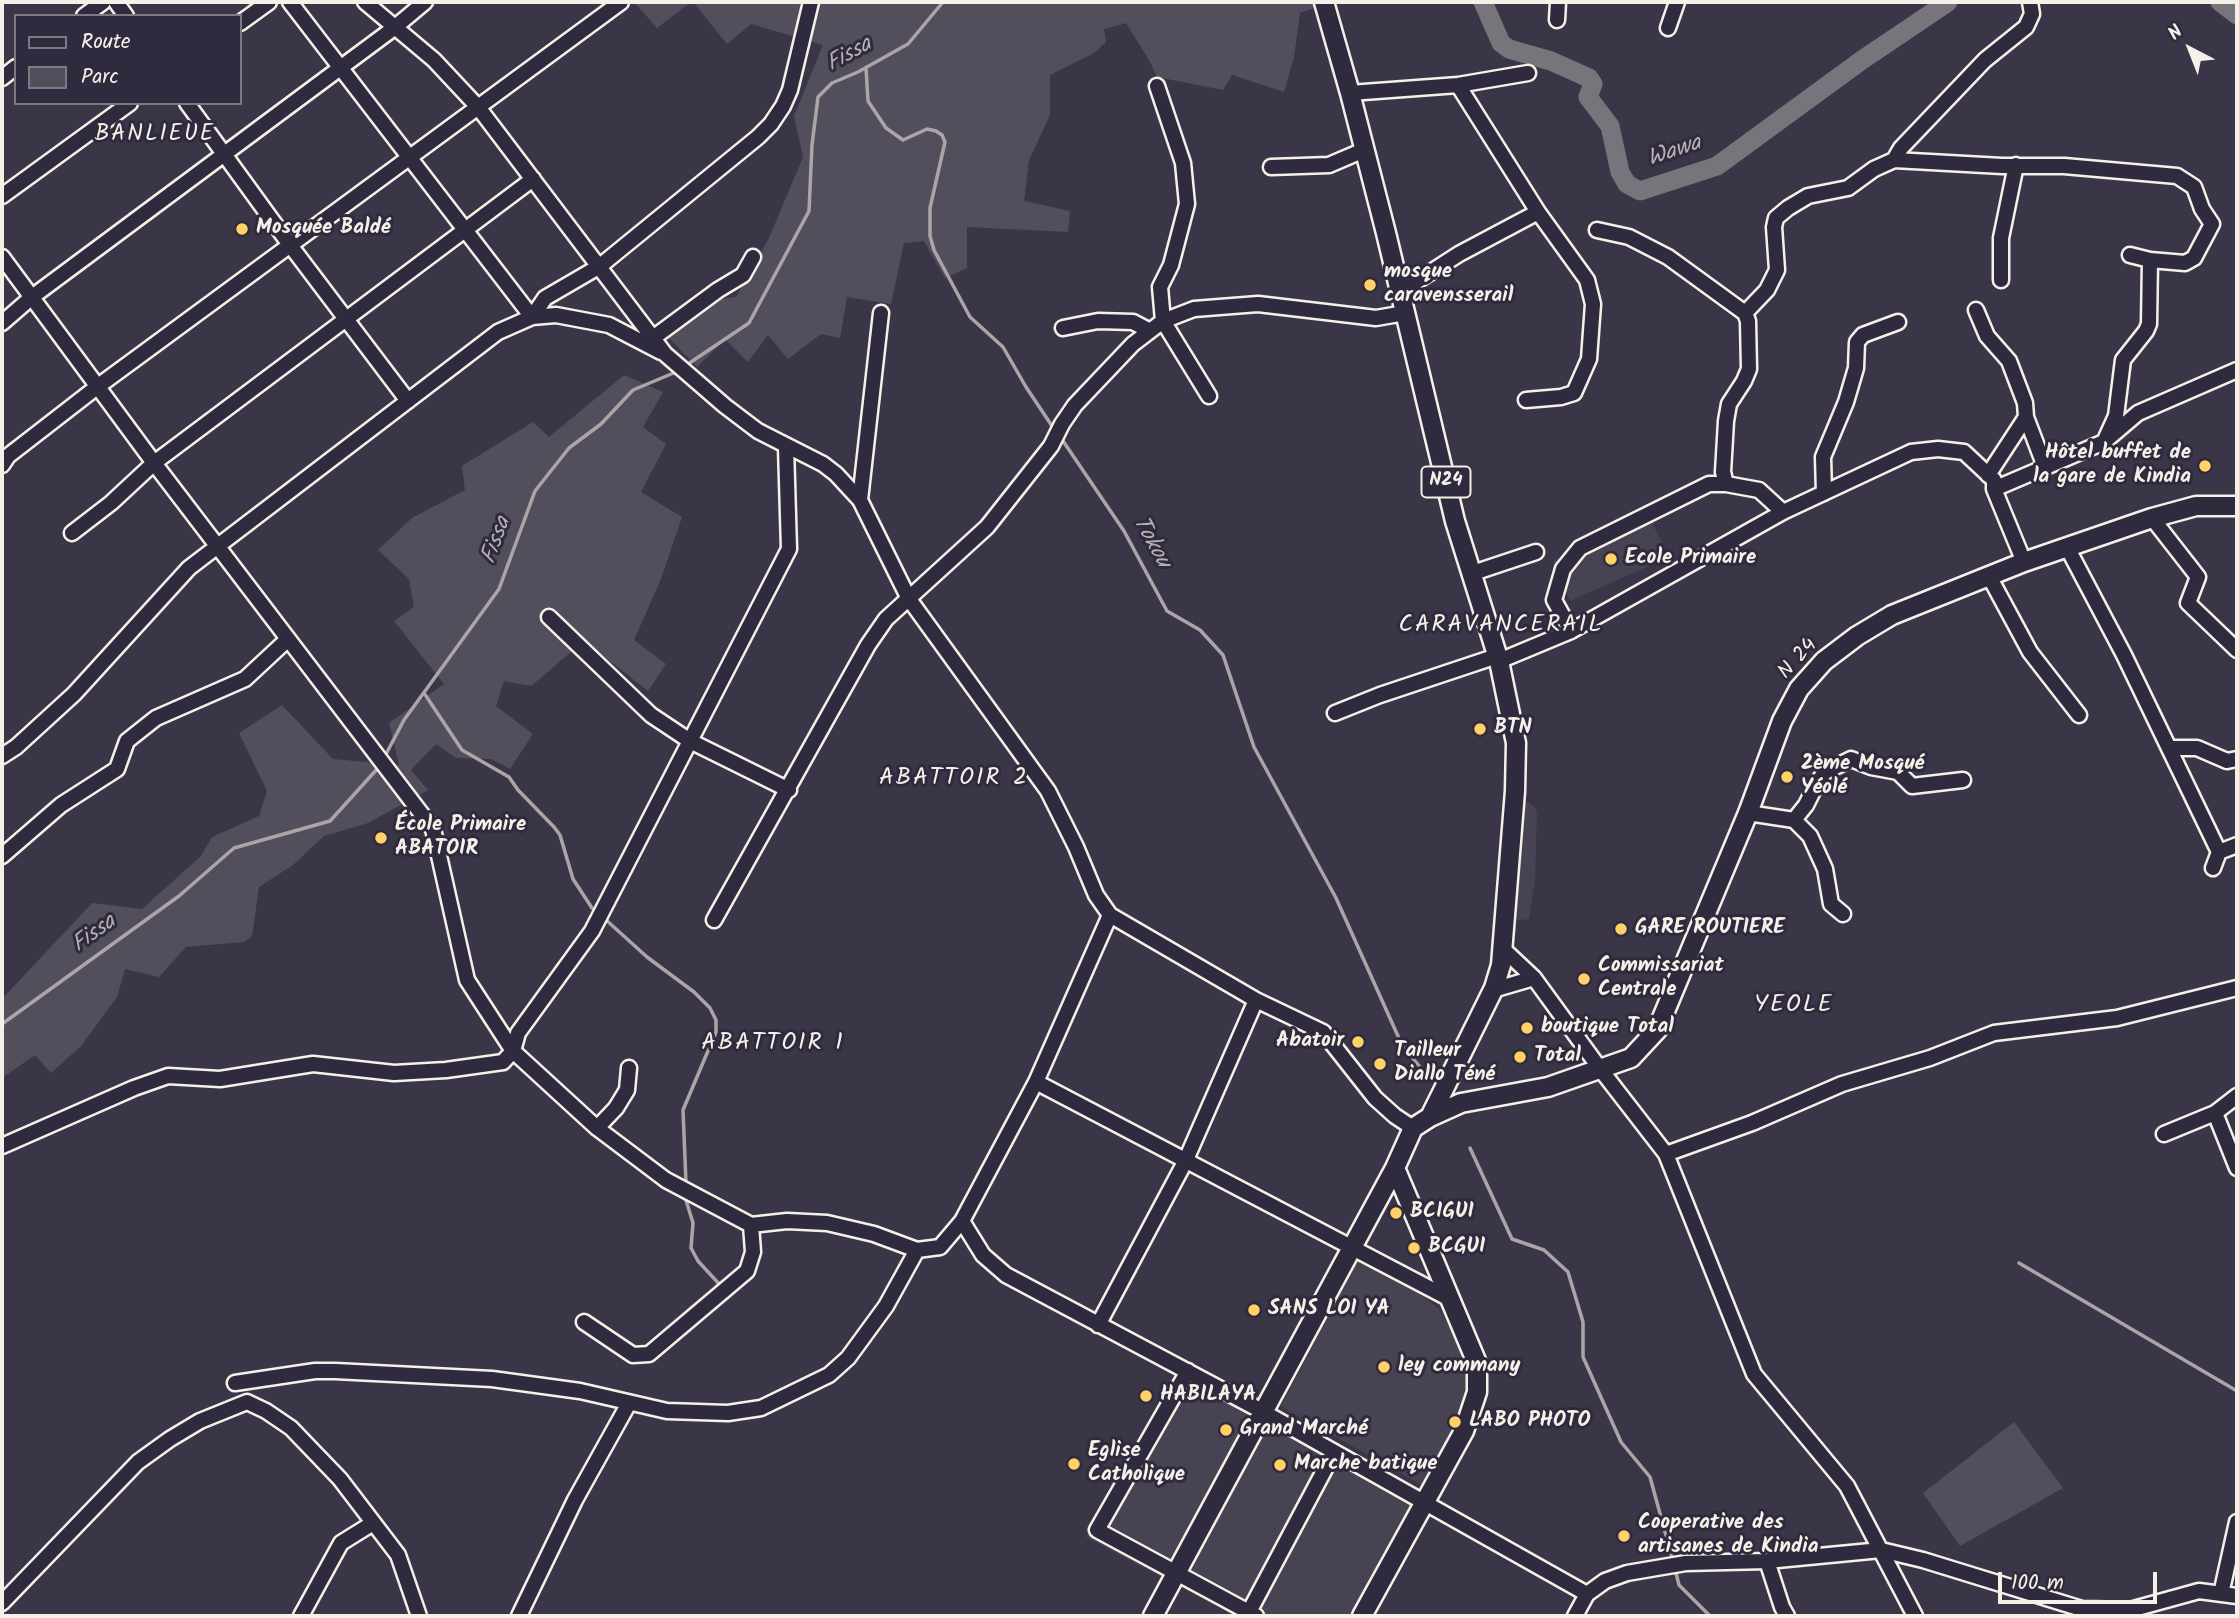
<!DOCTYPE html>
<html>
<head>
<meta charset="utf-8">
<style>
  body { margin:0 }
  #map { position:relative; width:2239px; height:1618px; overflow:hidden; background:#3b3647; font-family:Kalam,sans-serif }
  canvas { display:block }
  .frame { position:absolute; inset:0; border:4px solid #f4f1e8; pointer-events:none }
  .legend { position:absolute; left:14px; top:14px; width:228px; height:91px; box-sizing:border-box; background:#2f2a3d; border:2px solid #7e7a81; margin:0; padding:9px 12px; list-style:none; font-size:21px; color:#f4f1e8 }
  .legend li { display:flex; align-items:center; gap:14px; height:35px }
  .legend b { width:35px; border:2px solid #7e7a81 }
  .north { position:absolute; left:2155px; top:14px; width:70px; height:70px; -webkit-text-stroke:5px #2f2a3d; paint-order:stroke; rotate:318deg; font-size:19px; font-weight:700; line-height:28px; text-align:center; color:#f4f1e8 }
  .north::after { content:''; display:block; margin:auto; width:24px; height:32px; background:#f4f1e8; clip-path:polygon(50% 0,100% 100%,50% 72%,0 100%) }
  .scale { position:absolute; left:1998px; top:1572px; width:159px; height:32px; box-sizing:border-box; border:4px solid #f4f1e8; border-top:0; padding-left:9px; font-size:21px; line-height:24px; white-space:nowrap; color:#f4f1e8; -webkit-text-stroke:5px #2f2a3d; paint-order:stroke }
</style>
</head>
<body>
<div id="map">
<canvas width="2239" height="1618"></canvas>
<div class="frame"></div>
<ul class="legend">
<li><b style="height:9px;background:#2f2a3d"></b>Route</li>
<li><b style="height:19px;background:#534e5c"></b>Parc</li>
</ul>
<div class="north">N</div>
<div class="scale">100 m</div>
</div>
<script>
const c = document.querySelector('canvas').getContext('2d');
c.lineJoin = 'round';
function paint(path, color) { c.fillStyle = color; c.fill(path, 'evenodd'); }
const shape = rows => new Path2D(rows.map(r => 'M' + r).join(''));
function strokePath(path, color, width, dash) { c.strokeStyle = color; c.lineWidth = width; c.lineCap = dash ? 'butt' : 'round'; c.setLineDash(dash || []); c.stroke(path); }
function write(font, color, halo, rows, align = 'center') {
  c.font = font + ' Kalam,sans-serif'; c.lineWidth = 6; c.setLineDash([]); c.textBaseline = 'middle'; c.strokeStyle = halo; c.fillStyle = color; for (const [text, x, y, turn = 0] of rows) {
    c.save(); c.translate(x, y); c.rotate((+turn || 0) * Math.PI / 180); c.textAlign = isNaN(turn) ? turn : align; if (halo) c.strokeText(text, 0, 0); c.fillText(text, 0, 0); c.restore();
  }
}
paint(shape([
  [1649,517,1669,557,1570,601,1553,561],
  [1523,800,1534,806,1537,813,1535,879,1529,919,1510,921],
  [1359,1259,1401,1280,1439,1309,1460,1346,1473,1388,1425,1487,1281,1406],
  [1185,1363,1423,1497,1361,1616,1235,1616,1086,1537]
]), '#484352');
paint(shape([
  [634,2,691,2,657,28],
  [693,2,1316,2,1317,7,1300,13,1294,57,1284,92,1232,75,1223,90,1157,77,1149,60,1126,23,1104,29,1106,42,1094,53,1050,75,1050,115,1029,160,1024,201,1070,211,1068,232,967,227,967,268,945,278,924,241,904,243,891,304,847,297,840,338,821,334,788,359,768,335,748,362,725,339,697,367,667,336,720,299,736,297,769,238,803,157,794,116,823,45,751,24,727,44],
  [624,375,663,392,643,427,666,444,641,492,682,517,661,579,634,640,666,664,648,691,584,641,531,686,504,681,496,706,533,734,510,769,491,759,456,758,436,744,411,770,428,790,368,823,324,836,293,865,259,887,252,936,244,942,186,947,159,977,125,969,117,997,81,1046,51,1073,35,1055,2,1078,2,999,92,903,142,909,201,856,212,837,259,816,267,791,239,733,282,705,333,759,399,765,389,723,444,684,394,621,414,607,409,579,378,550,412,518,465,490,462,466,533,422,549,437],
  [2014,1422,2063,1488,1960,1546,1923,1493]
]), '#534e5c');
strokePath(shape([
  [866,68,868,101,886,128,903,140,927,129,936,131,942,135,945,142,930,208,930,236,934,250,970,317,1003,347,1026,387,1054,429],
  [688,364,749,323,809,211,812,145,818,97,832,83,858,72,908,44,943,2],
  [1061,438,1124,531,1167,611,1200,630,1223,655,1254,747,1336,898,1402,1045,1428,1077],
  [424,693,462,750,509,777,518,790,554,827,560,835,573,879,592,908],
  [385,756,404,720,499,589,535,491,569,448,601,424,633,390,676,372],
  [605,919,647,957,694,992,710,1008,716,1020,716,1032,683,1110,686,1183],
  [2,1024,179,896,234,848,330,821,379,767],
  [1470,1148,1512,1239,1544,1250,1568,1272,1583,1322,1583,1357,1621,1442,1650,1477,1673,1561],
  [685,1197,693,1223,691,1248,698,1261,721,1286],
  [2019,1263,2237,1391],
  [1675,1569,1679,1585,1710,1616]
]), '#aaa6a7', 3.5);
strokePath(shape([
  [1483,2,1501,43,1509,49,1551,61,1589,78,1593,84,1588,97,1610,126,1620,172,1627,184,1640,191,1717,166,1862,60,1948,2],
  [2220,2,2237,15]
]), '#78747b', 19);
const minor = shape([
  [116,2,126,16],
  [290,2,532,317,545,298,600,266,758,137,771,124,783,106,790,90,811,2],
  [365,2,434,60,478,107,665,354,725,406,758,431,823,464,836,474,860,500,909,599,1048,791,1076,847,1096,895,1110,915,1256,1000,1323,1032,1375,1098,1395,1116,1413,1128],
  [84,16,103,2],
  [1557,20,1558,2],
  [240,23,269,2],
  [1668,28,1677,2],
  [2,78,16,67],
  [1458,85,1538,212,1587,280,1593,304,1589,359,1574,393,1561,397,1526,400],
  [1157,86,1183,163,1187,204,1171,265,1160,287,1163,321,1209,396],
  [1350,93,1458,85,1528,73],
  [187,103,290,245,408,401],
  [1894,160,1901,148,1985,60,2026,27,2032,14,2030,2],
  [1271,167,1329,165,1364,150],
  [2,196,130,103],
  [1597,230,1629,237,1668,257,1745,313,1748,321,1749,369,1744,381,1729,404,1726,421,1723,472,1726,484],
  [2,257,154,463,433,829,467,980,513,1051,597,1128,666,1180,751,1225,787,1221,827,1223,874,1234,917,1250,940,1247,962,1221,1036,1082,1110,915],
  [2001,280,2001,238,2016,165],
  [1400,292,1459,254,1538,212],
  [1976,310,1987,336,2009,361,2025,403,2026,417,2045,467],
  [1745,313,1767,290,1777,270,1774,227,1776,218,1788,208,1808,196,1848,188,1874,169,1894,160,2002,166,2064,166,2177,176,2194,187,2202,209,2212,224,2194,258,2185,263,2150,260,2130,255],
  [2,323,32,297,394,28,425,2],
  [1063,328,1098,321,1133,322,1150,331],
  [653,338,718,290,743,275,753,257],
  [2106,438,2116,416,2123,360,2146,331,2149,324,2150,260],
  [2,465,8,456,97,387,621,2],
  [1988,475,2026,417],
  [1994,489,2104,442,2138,413,2237,370],
  [1824,493,1823,457,1846,402,1856,368,1857,342,1863,335,1898,322],
  [860,500,881,313],
  [2152,518,2198,577,2188,603,2237,650],
  [72,533,111,503,154,463,533,179],
  [2067,547,2124,655,2219,852],
  [1473,573,1536,552],
  [1989,576,2030,652,2079,715],
  [549,617,651,715,690,741,789,790],
  [1571,631,1554,600,1563,569,1580,548,1709,484,1726,484,1759,490,1783,512],
  [1499,661,1571,631,1783,512,1911,452,1938,449,1964,452,1994,480,1994,489,2024,562],
  [1335,713,1380,695,1497,656],
  [2169,748,2197,748,2227,761,2237,759],
  [2,756,16,747,74,694,189,568,498,332,532,317,556,315,609,325,661,352],
  [1748,813,1794,820,1806,805,1817,783,1825,772,1851,759,1871,767,1898,772,1912,786,1963,780],
  [1794,820,1810,836,1825,869,1831,904,1843,914],
  [2,856,61,805,117,769,127,741,156,718,245,679,288,639],
  [2213,868,2219,852,2237,845],
  [714,920,868,645,886,619,987,527,1051,446,1062,424,1075,405,1133,344,1163,321,1194,309,1258,304,1376,318,1405,313],
  [1502,948,1534,978,1601,1070,1666,1154,1754,1374,1847,1486,1915,1616],
  [1493,990,1534,978],
  [1036,1082,1450,1299],
  [2215,1113,2237,1168],
  [597,1128,616,1108,627,1090,629,1068],
  [2164,1134,2215,1113,2237,1096],
  [2,1146,134,1088,168,1076,220,1079,313,1064,394,1073,446,1070,503,1062,513,1051,518,1033,592,931,789,549,786,447],
  [1666,1154,1752,1123,1842,1084,1930,1058,1994,1033,2117,1018,2237,988],
  [962,1221,983,1255,1006,1275,1260,1410,1587,1594],
  [584,1322,633,1355,649,1354,747,1271,753,1252,751,1225],
  [1098,1325,1185,1162,1256,1000],
  [1188,1371,1097,1530,1256,1616],
  [235,1383,315,1371,335,1371,492,1379,580,1391,667,1411,728,1413,761,1408,829,1375,848,1358,886,1306,917,1250],
  [1767,1561,1782,1607,1787,1616],
  [2221,1594,2237,1522],
  [2,1603,138,1462,170,1439,200,1421,247,1402,266,1411,291,1428,340,1479,398,1555,419,1616],
  [1249,1612,1334,1452],
  [301,1616,341,1543,373,1523],
  [519,1616,575,1500,629,1403],
  [1575,1616,1587,1594,1605,1581,1627,1573,1686,1563,1767,1561,1881,1550,1923,1560,2082,1609,2130,1610,2199,1591,2237,1596]
]);
const major = shape([
  [1324,2,1350,93,1386,233,1455,521,1499,661,1516,743,1515,791,1501,965,1494,988,1430,1117],
  [1153,1616,1395,1168,1413,1128,1430,1117,1461,1103,1548,1087,1631,1058,1657,1030,1748,813,1782,721,1799,689,1824,661,1857,636,1892,615,2024,562,2152,518,2196,506,2237,506],
  [1362,1616,1464,1431,1477,1392,1477,1363,1395,1168]
]);
strokePath(minor, '#f4f1e8', 19);
strokePath(major, '#f4f1e8', 23);
strokePath(minor, '#2f2a3d', 14);
strokePath(major, '#2f2a3d', 18);
for (const [x, y, r, color] of [
  [242,229,7,"#ffd166"],
  [1370,285,7,"#ffd166"],
  [2205,466,7,"#ffd166"],
  [1611,559,7,"#ffd166"],
  [1480,729,7,"#ffd166"],
  [1787,777,7,"#ffd166"],
  [381,838,7,"#ffd166"],
  [1621,929,7,"#ffd166"],
  [1584,979,7,"#ffd166"],
  [1527,1028,7,"#ffd166"],
  [1358,1042,7,"#ffd166"],
  [1520,1057,7,"#ffd166"],
  [1380,1064,7,"#ffd166"],
  [1396,1213,7,"#ffd166"],
  [1414,1248,7,"#ffd166"],
  [1254,1310,7,"#ffd166"],
  [1384,1367,7,"#ffd166"],
  [1146,1396,7,"#ffd166"],
  [1455,1422,7,"#ffd166"],
  [1226,1430,7,"#ffd166"],
  [1074,1464,7,"#ffd166"],
  [1280,1465,7,"#ffd166"],
  [1624,1536,7,"#ffd166"]
]) { const dot = new Path2D(); dot.arc(x, y, r, 0, 2 * Math.PI); c.fillStyle = color; c.fill(dot); strokePath(dot, '#2f2a3d', 2.5); }
for (const [x, y, w] of [
  [1446,482,49]
]) { const box = new Path2D(); box.roundRect(x - w / 2, y - 15.5, w, 31, 5); c.fillStyle = '#2f2a3d'; c.fill(box); strokePath(box, '#f4f1e8', 2); }
write('bold 19px', '#f4f1e8', null, [
  ["N24",1446,482]
]);
write('bold 21px', '#f4f1e8', '#2f2a3d', [
  ["Mosquée Baldé",256,229],
  ["mosque",1384,273],
  ["caravensserail",1384,297],
  ["Hôtel buffet de",2191,454,"right"],
  ["la gare de Kindia",2191,478,"right"],
  ["Ecole Primaire",1625,559],
  ["BTN",1494,729],
  ["2ème Mosqué",1801,765],
  ["Yéolé",1801,789],
  ["École Primaire",395,826],
  ["ABATOIR",395,850],
  ["GARE ROUTIERE",1635,929],
  ["Commissariat",1598,967],
  ["Centrale",1598,991],
  ["boutique Total",1541,1028],
  ["Abatoir",1344,1042,"right"],
  ["Tailleur",1394,1052],
  ["Diallo Téné",1394,1076],
  ["Total",1534,1057],
  ["BCIGUI",1410,1213],
  ["BCGUI",1428,1248],
  ["SANS LOI YA",1268,1310],
  ["ley commany",1398,1367],
  ["HABILAYA",1160,1396],
  ["LABO PHOTO",1469,1422],
  ["Grand Marché",1240,1430],
  ["Eglise",1088,1452],
  ["Catholique",1088,1476],
  ["Marche batique",1294,1465],
  ["Cooperative des",1638,1524],
  ["artisanes de Kindia",1638,1548]
], 'left');
write('21px', '#f4f1e8', '#2f2a3d', [
  ["N 24",1799,660,-48]
]);
write('italic 23px', '#b6b2b2', '#2f2a3d', [
  ["Fissa",850,56,-29],
  ["Wawa",1675,153,-19],
  ["Fissa",498,541,-70],
  ["Tokou",1150,543,61],
  ["Fissa",95,935,-36]
]);
c.letterSpacing = '2px';
write('23px', '#f4f1e8', '#2f2a3d', [
  ["BANLIEUE",155,136]
]);
c.letterSpacing = '0px';
c.letterSpacing = '2px';
write('24px', '#f4f1e8', '#2f2a3d', [
  ["CARAVANCERAIL",1501,627],
  ["ABATTOIR 2",954,780],
  ["YEOLE",1794,1007],
  ["ABATTOIR 1",773,1045]
]);
c.letterSpacing = '0px';
</script>
</body>
</html>
